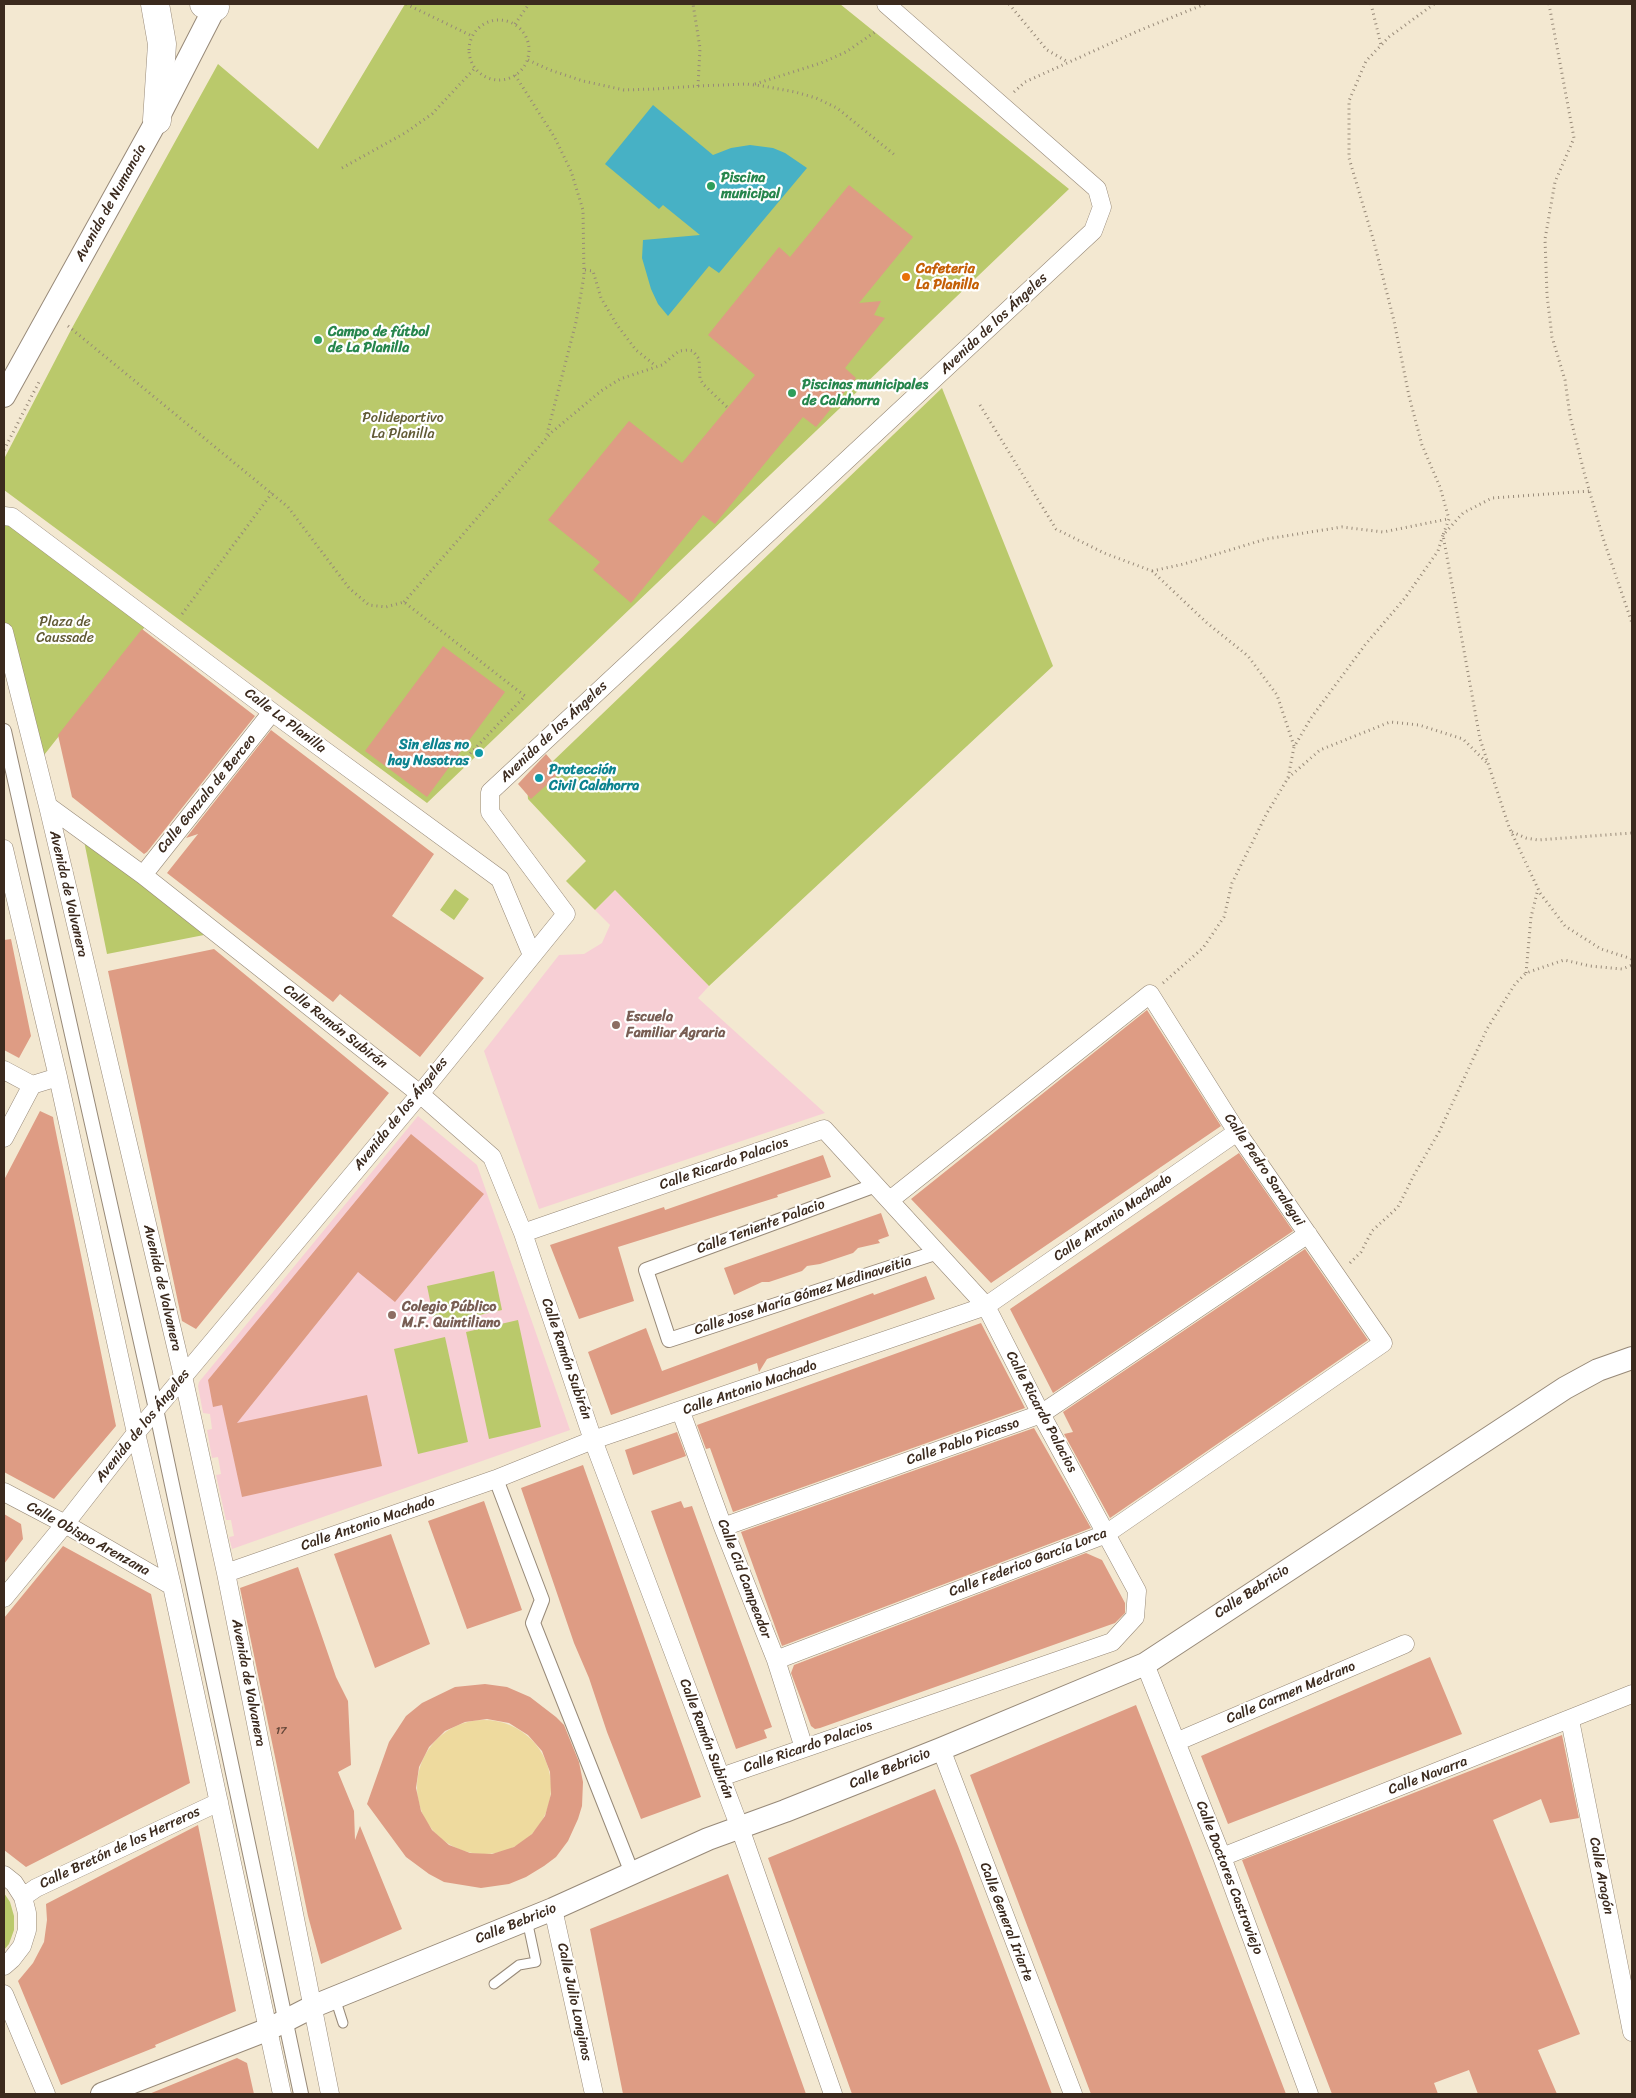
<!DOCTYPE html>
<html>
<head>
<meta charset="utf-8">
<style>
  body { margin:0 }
  #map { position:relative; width:1636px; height:2098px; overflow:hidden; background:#f3e8d1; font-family:Sriracha,sans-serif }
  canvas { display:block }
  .frame { position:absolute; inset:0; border:5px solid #3b2a1e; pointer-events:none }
</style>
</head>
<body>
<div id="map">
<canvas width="1636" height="2098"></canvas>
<div class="frame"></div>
</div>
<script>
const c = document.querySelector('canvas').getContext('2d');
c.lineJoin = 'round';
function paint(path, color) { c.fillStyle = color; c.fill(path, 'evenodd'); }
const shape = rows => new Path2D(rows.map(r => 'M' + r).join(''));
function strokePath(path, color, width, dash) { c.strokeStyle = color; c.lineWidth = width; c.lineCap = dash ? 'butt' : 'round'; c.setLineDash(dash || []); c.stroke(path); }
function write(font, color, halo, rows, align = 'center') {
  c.font = font + ' Sriracha,sans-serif'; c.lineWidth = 4.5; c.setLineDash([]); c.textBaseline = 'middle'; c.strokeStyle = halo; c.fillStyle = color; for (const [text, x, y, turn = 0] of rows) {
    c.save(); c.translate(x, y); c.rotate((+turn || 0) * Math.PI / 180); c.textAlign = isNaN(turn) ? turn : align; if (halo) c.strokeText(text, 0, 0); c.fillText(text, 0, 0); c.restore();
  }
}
paint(shape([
  [615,890,709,986,698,998,825,1113,539,1209,484,1051,559,955,584,954,602,943,610,925,595,910],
  [418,1116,477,1165,570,1430,232,1549,229,1537,234,1536,231,1520,226,1520,216,1475,221,1474,218,1457,212,1458,207,1430,212,1429,210,1414,203,1413,198,1386,199,1382]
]), '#f7cfd5');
paint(shape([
  [405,4,840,4,1069,189,427,803,4,490,4,459,72,328,218,64,318,149],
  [942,388,1053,666,709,986,615,890,595,910,566,881,586,861,528,799,527,786],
  [4,516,151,619,37,764,4,632],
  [83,836,204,935,107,954],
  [455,889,469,899,454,920,440,910],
  [494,1271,502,1310,435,1325,427,1286],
  [518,1320,541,1427,489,1439,466,1332],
  [445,1337,468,1442,418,1454,394,1349],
  [4,1893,10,1902,14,1916,14,1930,9,1944,4,1950]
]), '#bac96b');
paint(shape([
  '417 1787a67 67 0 1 1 134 0a67 67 0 1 1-134 0Z'
]), '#eeda9e');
paint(shape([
  [653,105,713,155,731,148,750,145,773,148,785,153,807,168,719,273,709,266,668,316,658,304,651,289,642,258,643,240,700,235,663,205,659,209,605,164]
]), '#47b1c5');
paint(shape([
  [849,185,913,237,859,303,881,301,874,315,885,318,845,368,856,378,816,427,803,417,715,524,703,515,631,603,593,570,600,562,548,520,629,421,682,463,755,375,708,335,779,247,790,257],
  [142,629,255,716,147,852,144,854,72,797,58,735],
  [443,646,505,692,427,797,365,751],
  [271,730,434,854,392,916,484,978,420,1057,340,994,333,1002,167,873,198,834,186,838],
  [546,754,561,772,531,799,518,784],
  [11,939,31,1036,19,1058,4,1050,4,940],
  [214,949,389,1093,196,1329,182,1321,108,971],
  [1147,1010,1221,1126,991,1283,911,1199],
  [40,1111,53,1117,54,1123,116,1426,54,1499,4,1472,4,1180],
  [411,1134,484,1194,395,1302,358,1272,237,1423,367,1395,382,1466,242,1497,222,1405,213,1407,208,1380],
  [1239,1153,1293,1231,1053,1393,1010,1309],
  [823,1155,831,1177,777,1195,778,1197,618,1247,634,1301,579,1319,550,1245,664,1207,665,1210],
  [881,1213,889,1236,878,1240,880,1243,858,1248,853,1253,820,1264,807,1266,802,1271,769,1282,762,1282,734,1295,724,1268],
  [1305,1249,1368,1340,1110,1518,1064,1434,1073,1432,1063,1412],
  [926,1276,935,1299,767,1359,759,1372,757,1363,611,1415,588,1352,646,1328,662,1371,873,1293,874,1295],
  [981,1323,1025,1408,733,1512,710,1448,706,1449,697,1425],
  [1034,1428,1091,1528,782,1646,741,1532],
  [677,1432,686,1456,633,1475,625,1450],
  [583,1465,701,1797,641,1819,607,1732,589,1678,574,1643,521,1488],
  [484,1501,522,1610,467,1629,428,1521],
  [681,1501,684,1508,692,1506,772,1727,764,1730,767,1738,736,1749,651,1511],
  [4,1514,21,1524,23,1539,4,1564],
  [391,1534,430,1644,375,1668,334,1554],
  [63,1546,151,1594,190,1783,26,1867,4,1850,4,1618],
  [1086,1553,1102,1560,1125,1603,1125,1613,1115,1623,820,1728,815,1729,811,1726,791,1673,794,1665],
  [298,1567,336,1677,348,1701,351,1765,338,1772,354,1811,355,1840,360,1826,402,1929,321,1964,308,1916,240,1588],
  [1430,1657,1462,1734,1228,1824,1201,1756],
  [485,1684,507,1687,530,1697,556,1717,564,1725,579,1762,583,1782,582,1806,578,1819,568,1841,556,1857,544,1866,526,1877,509,1884,481,1888,444,1882,429,1874,406,1857,367,1804,389,1742,406,1716,422,1703,455,1687],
  [487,1719,509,1723,528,1735,542,1751,550,1772,551,1794,545,1816,532,1834,514,1847,492,1854,470,1853,449,1845,432,1830,421,1811,416,1788,419,1767,429,1747,445,1731,465,1722],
  [1136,1705,1189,1840,1286,2094,1091,2094,970,1775],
  [1562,1735,1579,1818,1550,1823,1541,1799,1493,1820,1580,2034,1538,2050,1557,2094,1478,2094,1469,2070,1434,2083,1438,2094,1332,2094,1242,1860],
  [935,1789,958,1846,1052,2094,852,2094,768,1858],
  [198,1825,236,2011,155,2045,156,2047,61,2085,18,1981,33,1963,44,1942,47,1920,46,1904],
  [728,1874,806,2094,623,2094,590,1929],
  [237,2058,247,2063,254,2094,149,2094]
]), '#de9c84');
const service = shape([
  [494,1984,519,1965,536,1962,527,1920],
  [335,1998,343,2023]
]);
const pedestrian = shape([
  [4,731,156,1409,301,2094],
  [876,1185,646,1270,669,1340,938,1252],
  [496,1479,542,1600,533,1623,632,1873]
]);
const minor = shape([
  [4,516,12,517,272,712,500,879,532,955],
  [4,632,48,806,183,1376,226,1573,330,2094],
  [48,806,143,875,420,1094,492,1157,523,1233,593,1440,740,1828,833,2094],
  [4,849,58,1077,136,1433,172,1586,282,2094],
  [143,875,272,712],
  [4,1070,32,1085,58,1077],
  [4,1138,32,1085],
  [523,1233,824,1129,986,1306,1041,1414,1137,1591,1135,1617,1112,1642,721,1777],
  [681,1412,723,1527,776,1660,804,1748],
  [4,1492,65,1524,172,1586],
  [723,1527,1041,1414,1308,1234],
  [226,1573,496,1479,593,1440,986,1306,1237,1132],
  [4,1598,65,1524,136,1433,420,1094,566,914,490,812,490,792,1093,231,1102,207,1097,189,886,4],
  [776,1660,1106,1534,1383,1343,1237,1132,1150,994,890,1200],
  [1145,1664,1222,1857,1309,2094],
  [1570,1720,1632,2032],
  [1176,1742,1405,1644],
  [941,1749,1073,2094],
  [1222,1857,1632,1694],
  [4,1875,14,1883,23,1897,27,1913,27,1930,22,1946,12,1959,4,1966],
  [23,1897,36,1888,219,1802],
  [553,1909,594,2094],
  [4,1994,46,2094]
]);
const tertiary = shape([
  [4,396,157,120,215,7],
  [102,2094,269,2029,314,2006,553,1909,708,1839,785,1811,941,1749,1145,1664,1565,1388,1598,1370,1632,1358]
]);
const trunk = shape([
  [155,4,162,44,157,120],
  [204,4,215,7]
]);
strokePath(service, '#978978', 11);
strokePath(pedestrian, '#978978', 16);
strokePath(minor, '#978978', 19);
strokePath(tertiary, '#978978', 24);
strokePath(trunk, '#978978', 29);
strokePath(shape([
  [406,4,472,36],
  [1009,4,1047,50,1068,62],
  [1371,4,1381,45],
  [1434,4,1389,37,1366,61,1349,101,1349,158,1374,242,1394,321,1409,396,1422,445,1440,487,1449,519,1443,535,1480,739,1509,827,1540,893,1565,926,1601,949,1632,959],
  [1549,4,1574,138,1555,182,1545,239,1547,295,1552,337,1565,380,1570,416,1584,472,1603,538,1632,623],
  '469 50a30 30 0 1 1 60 0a30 30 0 1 1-60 0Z',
  [515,24,529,4],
  [528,60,550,70,583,81,624,90,654,89,698,86,700,48,693,4],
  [515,75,555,138,571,171,583,210,584,276,576,322,546,438],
  [755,84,821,63,846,52,875,32],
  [698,86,746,84,763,86,795,92,816,98,837,108,896,156],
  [1014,92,1025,82,1138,31,1205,4],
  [342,168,405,133,432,114,475,68],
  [585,270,593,271,601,298,617,325,636,350,656,366],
  [68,326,288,507,349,588,369,605,386,607,404,602,525,696,464,760],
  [980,405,1056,529,1104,553,1152,571,1207,623,1248,656,1277,695,1294,746],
  [4,450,40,380],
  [1152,571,1184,564,1266,539,1342,527,1383,532,1448,519],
  [404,602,552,432,601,391,620,379,662,365,679,351,688,350,693,351,699,359,700,379,704,385,728,408],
  [182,614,272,493],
  [1288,778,1320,750,1390,722,1419,725,1463,739,1487,763],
  [1512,832,1526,838,1538,840,1632,833],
  [1526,973,1531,917,1538,889],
  [1163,983,1203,948,1224,917,1232,883,1267,813,1288,778,1294,747,1311,718,1365,645,1405,598,1438,551,1443,535,1463,513,1492,498,1590,491],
  [1350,1263,1361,1252,1372,1231,1398,1207,1414,1175,1439,1132,1487,1029,1515,984,1526,973,1564,960,1590,966,1622,969,1632,965]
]), '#978978', 3, [1, 4]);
strokePath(service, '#fff', 9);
strokePath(pedestrian, '#fff', 14);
strokePath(minor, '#fff', 18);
strokePath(tertiary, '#fff', 22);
strokePath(trunk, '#fff', 28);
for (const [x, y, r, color] of [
  [711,186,5,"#2e9e5b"],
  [906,277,5,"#e8710a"],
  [318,340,5,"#2e9e5b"],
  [792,393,5,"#2e9e5b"],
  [479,753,5,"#0f9aa8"],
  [539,778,5,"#0f9aa8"],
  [616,1025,5,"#8d6e63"],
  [392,1315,5,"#8d6e63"]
]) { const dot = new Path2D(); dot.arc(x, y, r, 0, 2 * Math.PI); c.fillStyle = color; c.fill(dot); strokePath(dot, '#fff', 2); }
write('11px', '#644638', null, [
  ["17",281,1731]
]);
write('bold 14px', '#27864d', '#fff', [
  ["Piscina",721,178],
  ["municipal",721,194],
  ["Campo de fútbol",328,332],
  ["de La Planilla",328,348],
  ["Piscinas municipales",802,385],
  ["de Calahorra",802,401]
], 'left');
write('14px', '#3b2a1e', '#fff', [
  ["Avenida de Numancia",111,203,-61],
  ["Avenida de los Ángeles",994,324,-43],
  ["Calle La Planilla",285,721,37],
  ["Avenida de los Ángeles",554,732,-43],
  ["Calle Gonzalo de Berceo",207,794,-51],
  ["Avenida de Valvanera",68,894,77],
  ["Calle Ramón Subirán",335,1027,38],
  ["Avenida de los Ángeles",401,1114,-51],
  ["Calle Ricardo Palacios",724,1164,-19],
  ["Calle Pedro Saralegui",1264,1170,56],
  ["Calle Antonio Machado",1113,1218,-35],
  ["Calle Teniente Palacio",761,1227,-20],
  ["Avenida de Valvanera",162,1288,77],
  ["Calle Jose María Gómez Medinaveitia",803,1296,-18],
  ["Calle Ramón Subirán",566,1359,71],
  ["Calle Antonio Machado",750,1388,-19],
  ["Calle Ricardo Palacios",1041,1412,62],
  ["Avenida de los Ángeles",143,1426,-51],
  ["Calle Pablo Picasso",963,1442,-19],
  ["Calle Antonio Machado",368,1524,-19],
  ["Calle Obispo Arenzana",88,1539,29],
  ["Calle Federico García Lorca",1028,1563,-21],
  ["Calle Cid Campeador",744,1579,69],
  ["Calle Bebricio",1252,1592,-33],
  ["Avenida de Valvanera",248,1683,79],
  ["Calle Carmen Medrano",1291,1693,-23],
  ["Calle Ramón Subirán",706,1739,69],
  ["Calle Ricardo Palacios",808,1747,-19],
  ["Calle Bebricio",890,1769,-22],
  ["Calle Navarra",1428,1776,-21],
  ["Calle Bretón de los Herreros",120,1848,-25],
  ["Calle Aragón",1601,1876,79],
  ["Calle Doctores Castroviejo",1229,1878,69],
  ["Calle General Iriarte",1006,1922,69],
  ["Calle Bebricio",516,1924,-22],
  ["Calle Julio Longinos",574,2002,78]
]);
write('bold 14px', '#c56008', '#fff', [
  ["Cafeteria",916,269],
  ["La Planilla",916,285]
], 'left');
write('14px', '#615a35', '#fff', [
  ["Polideportivo",403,418],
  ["La Planilla",403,434],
  ["Plaza de",65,622],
  ["Caussade",65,638]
]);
write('bold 14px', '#0d838f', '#fff', [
  ["Sin ellas no",469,745],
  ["hay Nosotras",469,761],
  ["Protección",549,770,"left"],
  ["Civil Calahorra",549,786,"left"]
], 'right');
write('bold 14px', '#785e54', '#fff', [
  ["Escuela",626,1017],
  ["Familiar Agraria",626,1033],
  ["Colegio Público",402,1307],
  ["M.F. Quintiliano",402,1323]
], 'left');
</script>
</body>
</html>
